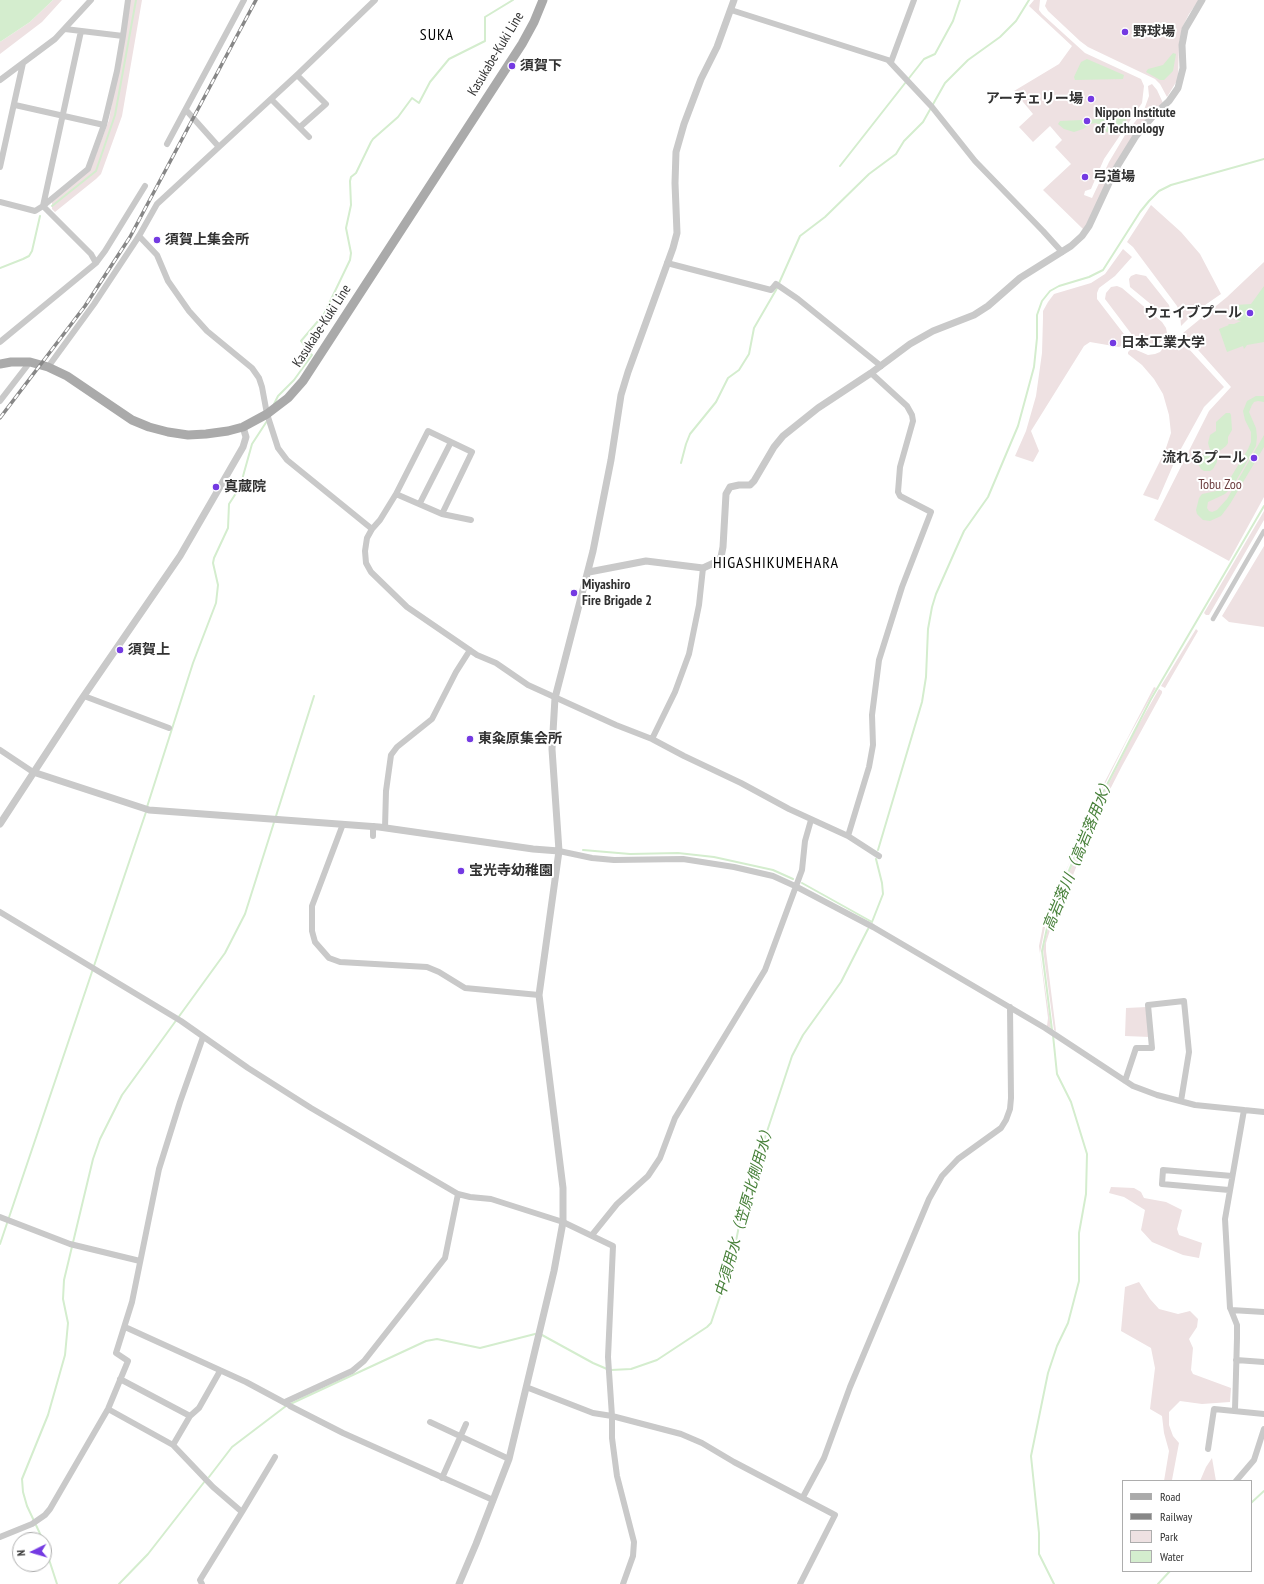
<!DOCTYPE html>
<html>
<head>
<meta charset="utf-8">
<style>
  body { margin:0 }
  #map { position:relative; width:1264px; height:1584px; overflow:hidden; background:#fff; font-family:"PT Sans Narrow",sans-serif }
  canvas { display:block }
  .legend { position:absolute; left:1122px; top:1480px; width:130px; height:92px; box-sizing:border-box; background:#fff; border:1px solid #adadad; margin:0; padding:5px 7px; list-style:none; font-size:12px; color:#323232 }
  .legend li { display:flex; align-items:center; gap:8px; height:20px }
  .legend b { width:20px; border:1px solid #adadad }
  .north { position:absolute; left:12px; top:1532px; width:40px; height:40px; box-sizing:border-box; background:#fff; border:1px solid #adadad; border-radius:50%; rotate:265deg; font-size:11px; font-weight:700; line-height:16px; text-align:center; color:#323232 }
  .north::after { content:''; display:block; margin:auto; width:14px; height:18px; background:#743ae2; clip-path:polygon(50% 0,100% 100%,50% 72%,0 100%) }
</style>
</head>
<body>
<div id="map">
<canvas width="1264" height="1584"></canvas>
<ul class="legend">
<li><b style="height:5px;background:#aaa"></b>Road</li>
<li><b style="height:5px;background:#878787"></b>Railway</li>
<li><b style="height:11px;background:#eee1e2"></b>Park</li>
<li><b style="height:11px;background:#d4edce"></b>Water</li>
</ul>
<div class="north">N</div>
</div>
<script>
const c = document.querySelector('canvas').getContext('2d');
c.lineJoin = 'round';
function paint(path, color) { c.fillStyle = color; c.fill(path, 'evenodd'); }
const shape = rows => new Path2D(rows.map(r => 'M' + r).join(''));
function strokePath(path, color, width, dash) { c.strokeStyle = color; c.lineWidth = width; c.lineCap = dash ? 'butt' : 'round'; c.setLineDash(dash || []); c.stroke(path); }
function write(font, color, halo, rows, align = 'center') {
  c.font = font + ' "PT Sans Narrow","Noto Sans JP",sans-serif'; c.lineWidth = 4; c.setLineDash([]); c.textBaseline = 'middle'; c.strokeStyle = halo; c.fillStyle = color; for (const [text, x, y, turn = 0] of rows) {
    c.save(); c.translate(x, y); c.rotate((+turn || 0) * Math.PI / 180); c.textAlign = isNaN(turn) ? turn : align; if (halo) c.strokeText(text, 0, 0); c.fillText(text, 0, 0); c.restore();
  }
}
paint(shape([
  [53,0,62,0,42,22,0,54,0,42,30,22],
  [130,0,142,0,122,116,101,174,96,179,55,212,52,209,52,201,90,170,109,120],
  [1034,0,1040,0,1039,10,1042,14,1085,53,1141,79,1144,86,1142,103,1104,159,1091,189,1085,191,1084,195,1092,198,1109,162,1125,135,1144,110,1149,96,1148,86,1152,84,1157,90,1163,103,1151,113,1134,135,1084,230,1043,190,1071,164,1055,147,1062,140,1050,126,1033,142,1019,127,1033,114,1014,91,1059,64,1072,46,1029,6],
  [1047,0,1199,0,1189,14,1182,28,1179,44,1178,79,1167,97,1160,84,1155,79,1088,47,1080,41,1048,11,1045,6],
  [1151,205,1181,232,1200,254,1221,294,1195,312,1181,326,1180,314,1177,306,1133,247,1127,242],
  [1123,249,1132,257,1115,276,1099,288,1097,293,1097,299,1127,338,1126,342,1123,345,1119,347,1090,342,1084,346,1031,431,1039,451,1033,462,1015,456,1026,431,1036,396,1042,353,1043,318,1043,311,1048,302,1054,294,1091,283,1105,274],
  [1264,262,1264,497,1229,561,1154,520,1209,411,1231,387,1183,333,1227,297],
  [1136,274,1146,276,1169,305,1171,313,1168,316,1164,315,1130,287,1129,279,1131,276],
  [1117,286,1122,288,1162,322,1166,328,1167,333,1159,344,1150,348,1144,347,1139,344,1105,299,1106,293,1111,287],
  [1175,334,1224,387,1204,407,1177,456,1158,500,1143,495,1165,451,1171,433,1169,415,1163,394,1154,379,1142,365,1128,354,1128,352,1131,349,1134,349,1148,355,1155,354,1160,352],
  [1264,511,1264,520,1209,615,1206,615,1204,613],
  [1264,546,1264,627,1229,622,1222,616],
  [1196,629,1198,631,1165,688,1161,686],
  [1154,687,1156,688,1128,738,1091,812,1051,906,1046,924,1044,923,1049,910,1100,791],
  [1159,689,1162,691,1162,693,1122,766,1098,813,1073,875,1051,925,1049,924,1056,904,1093,815,1135,731],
  [1043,926,1045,927,1040,953,1051,1028,1047,1026,1048,1018,1039,946],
  [1048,928,1050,930,1046,943,1046,951,1056,1031,1054,1030,1043,949],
  [1147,1007,1150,1037,1125,1036,1126,1008],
  [1111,1187,1134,1188,1141,1192,1144,1198,1166,1202,1182,1210,1177,1229,1179,1235,1202,1243,1199,1258,1183,1255,1152,1242,1141,1230,1145,1210,1124,1197,1109,1193],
  [1139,1282,1150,1299,1159,1309,1178,1314,1190,1311,1198,1319,1197,1327,1189,1339,1193,1348,1191,1370,1193,1374,1231,1388,1230,1402,1202,1404,1180,1401,1169,1412,1169,1425,1173,1436,1179,1443,1172,1480,1178,1481,1164,1481,1169,1451,1164,1433,1162,1416,1150,1409,1155,1368,1151,1348,1121,1331,1125,1287],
  [1212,1458,1216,1481,1200,1481,1206,1467]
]), '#eee1e2');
paint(shape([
  [0,0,53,0,30,22,0,42],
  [1173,53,1176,54,1173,71,1164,80,1160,80,1146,72,1148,69,1163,65],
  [1087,59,1124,75,1123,79,1075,80,1074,77,1081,62],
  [1126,118,1126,121,1120,130,1114,133,1106,132,1100,125,1096,123,1090,124,1083,129,1074,132,1064,129,1058,124,1060,121],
  [1264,286,1264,342,1247,345,1244,349,1243,346,1227,352,1219,329,1229,325,1228,324,1234,324,1241,321,1236,320,1235,305,1251,304],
  [1256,396,1264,396,1264,402,1258,401,1254,402,1252,405,1249,412,1256,428,1257,437,1256,446,1233,486,1225,494,1208,502,1207,508,1209,511,1212,512,1217,510,1227,499,1264,435,1264,447,1230,504,1221,516,1210,521,1203,520,1197,514,1196,510,1199,498,1202,494,1221,490,1226,485,1248,449,1251,442,1251,432,1245,420,1243,411,1247,401],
  [1226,413,1230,413,1231,415,1232,430,1228,437,1228,443,1226,446,1217,453,1217,462,1213,469,1210,471,1204,471,1201,469,1198,464,1205,451,1210,450,1208,443,1210,435,1216,431,1216,422]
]), '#d4edce');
strokePath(shape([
  [840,166,924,59,935,54,953,21,960,0],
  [52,206,96,171,115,115,136,0],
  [0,268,23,259,29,256,32,251,40,216],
  [274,404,278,396,294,380,312,355,301,341,324,314,350,260,351,253,346,228,351,205,350,181,351,177,356,173,371,142,373,139,398,117,412,98,419,103,430,82,449,59,485,41,485,17,513,0],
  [681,463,686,444,690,434,716,402,728,378,739,370,749,354,754,328,776,290,800,236,825,217,869,174,896,154,904,141,923,122,945,83,968,60,1000,37,1016,21,1029,0],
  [147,807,193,663,216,603,218,585,213,563,214,558,228,528,229,504,240,487,252,444,267,421],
  [583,850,630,854,678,853,714,857,773,870,793,879],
  [878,850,922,702,926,677,928,629,932,607,936,594,955,551,964,531,988,497,1018,426,1034,367,1037,338,1037,315,1042,301,1050,291,1059,286,1089,277,1103,270,1140,212,1149,201,1159,191,1171,185,1264,159],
  [802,883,872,922,883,894,882,883,876,859],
  [1052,1030,1042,951,1049,919,1064,883,1092,814,1151,699,1264,506],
  [1053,1035,1057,1074,1071,1102,1087,1154,1086,1194,1079,1233,1079,1281,1068,1323,1057,1346,1048,1373,1031,1456,1039,1533,1039,1554,1054,1584],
  [0,1244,146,812],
  [542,1335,593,1363,607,1369],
  [611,1370,631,1369,657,1360,707,1327,711,1323,732,1261,744,1201,792,1056,803,1035,841,982,868,929],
  [209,1477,232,1447,286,1406,426,1341,437,1339,480,1348,535,1334],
  [1251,1503,1264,1491],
  [43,1540,27,1506,23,1492,22,1479,48,1415,65,1355,68,1323,63,1299,64,1280,93,1159,100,1139,122,1095,225,953,245,914,314,696],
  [44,1544,57,1584],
  [119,1584,148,1554,205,1481],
  [1158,1584,1170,1571]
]), '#d4edce', 2);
strokePath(shape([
  [1213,619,1264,531]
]), '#c9c9c9', 4.5);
strokePath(shape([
  [731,10,888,60,932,107,975,161,1043,231,1062,252],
  [123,36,128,0],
  [891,62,914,0],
  [297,75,326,104,300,127],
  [0,80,55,39,91,0],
  [271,99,309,137],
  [15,105,104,125],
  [186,110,219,147],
  [167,144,244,0],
  [0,167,23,63],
  [0,202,35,211,43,206,88,169,104,125,117,71,123,36,65,29],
  [139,236,157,255,168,281,189,311,207,331,252,368,259,378,262,387,267,414,278,448,287,460,372,529,367,538,365,551,366,563,371,572,407,607,477,655,496,663,528,685,616,725,652,739,684,756,741,783,789,809,848,836,879,856],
  [96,263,105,251,145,186],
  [667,263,771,290,776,284,798,299,881,366],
  [0,342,96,263,91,254,43,206,81,31],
  [48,367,94,304,139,236,157,204,297,75,375,0],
  [0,401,30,362],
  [396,494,428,431,472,452,442,514],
  [420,503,451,442],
  [372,529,380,520,396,494,442,514,471,520],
  [84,696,169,728],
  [652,739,675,692,689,654,699,605,703,568],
  [0,750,33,772],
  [343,824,312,906,312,931,315,942,329,958,340,962,427,967,439,972,465,988,539,995],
  [373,826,373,836],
  [385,828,386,791,391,755,397,747,432,719,456,672,470,650],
  [848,836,869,767,873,745,872,715,879,660,902,587,931,512,900,496,898,492,900,467,913,421,912,415,907,406,871,373],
  [559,851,592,858,614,860,683,859,734,867,773,876,795,886,873,927,1045,1028,1133,1086,1157,1095,1195,1105,1264,1112],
  [0,912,181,1021,248,1068,311,1108,458,1194,470,1197,491,1199,563,1222,613,1246,608,1357,612,1416,612,1438,617,1476,634,1542,633,1556,623,1584],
  [1125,1081,1136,1048,1152,1048,1148,1005,1184,1001,1189,1052,1181,1101],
  [1244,1110,1225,1219,1230,1308,1231,1310,1264,1312],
  [1229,1190,1162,1184,1163,1170,1232,1176],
  [0,1217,70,1244,140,1261],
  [592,1235,617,1204,648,1176,660,1158,675,1118,765,970,802,870,805,841,811,820],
  [1231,1310,1237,1325,1237,1338,1235,1410],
  [125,1327,246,1382,287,1404],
  [1236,1360,1264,1362],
  [120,1379,190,1416],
  [526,1387,593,1413,612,1416,681,1434,702,1443,734,1462,835,1515,800,1584],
  [285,1402,352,1371,364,1361,445,1258,458,1194],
  [290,1406,343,1433,493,1500],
  [108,1409,173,1445,213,1487,242,1512,200,1580,202,1584],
  [430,1422,509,1459],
  [173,1445,190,1416,199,1408,220,1371],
  [1208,1449,1214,1409,1264,1414],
  [442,1478,466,1424],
  [1236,1481,1254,1460,1264,1429],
  [803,1497,824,1458,850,1387,929,1199,942,1176,958,1159,1001,1128,1006,1120,1010,1109,1011,1098,1010,1007],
  [242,1512,275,1457],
  [0,1537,32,1524,45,1515,50,1509,108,1409,128,1361,116,1353,132,1302,159,1169,180,1102,203,1037]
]), '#c9c9c9', 6);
strokePath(shape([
  [589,572,646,561,703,568,716,562,721,557,723,547,726,494,730,487,739,485,750,485,754,481,774,447,783,436,818,408,871,373,910,344,933,331,974,315,988,306,1020,278,1071,246,1082,236,1089,226,1115,170,1136,136,1153,116,1169,101,1178,88,1183,68,1182,45,1185,29,1202,0],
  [33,772,149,810,379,827,533,849,559,851],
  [0,824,81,700,180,556,243,447,246,437,243,427],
  [459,1584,476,1544,509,1459,554,1271,563,1222,563,1188,539,995,559,851,552,749,555,698,593,551,611,460,621,395,628,372,673,248,677,233,675,183,676,152,684,124,701,79,717,47,734,0]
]), '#c9c9c9', 7);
strokePath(shape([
  [0,364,11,362,30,362,48,367,67,376,132,420,149,427,168,432,188,435,206,434,228,431,243,427,267,414,288,398,303,381,522,44,534,22,543,0]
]), '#aaa', 9);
const rail = shape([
  [0,418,85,306,130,237,256,0]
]);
strokePath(rail, '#878787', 3.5);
strokePath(rail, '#fff', 2, [6]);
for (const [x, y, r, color] of [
  [1125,32,4,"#743ae2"],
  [512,66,4,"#743ae2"],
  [1091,99,4,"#743ae2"],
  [1087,121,4,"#743ae2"],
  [1085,177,4,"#743ae2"],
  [157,240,4,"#743ae2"],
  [1250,313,4,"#743ae2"],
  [1113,343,4,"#743ae2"],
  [1254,458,4,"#743ae2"],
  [216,487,4,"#743ae2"],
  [574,593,4,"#743ae2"],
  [120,650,4,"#743ae2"],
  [470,739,4,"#743ae2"],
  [461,871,4,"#743ae2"]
]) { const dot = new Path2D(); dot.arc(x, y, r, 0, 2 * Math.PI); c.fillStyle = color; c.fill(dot); strokePath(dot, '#fff', 1.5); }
write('bold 14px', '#323232', '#fff', [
  ["野球場",1133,32],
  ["須賀下",520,66],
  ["アーチェリー場",1083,99,"right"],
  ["Nippon Institute",1095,113],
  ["of Technology",1095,129],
  ["弓道場",1093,177],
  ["須賀上集会所",165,240],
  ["ウェイブプール",1242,313,"right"],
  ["日本工業大学",1121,343],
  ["流れるプール",1246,458,"right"],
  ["真蔵院",224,487],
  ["Miyashiro",582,585],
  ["Fire Brigade 2",582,601],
  ["須賀上",128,650],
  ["東粂原集会所",478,739],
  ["宝光寺幼稚園",469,871]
], 'left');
write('14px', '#323232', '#fff', [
  ["Kasukabe-Kuki Line",496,54,-59],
  ["Kasukabe-Kuki Line",322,326,-57]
]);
write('14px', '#6d3f41', '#fff', [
  ["Tobu Zoo",1220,485]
]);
write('italic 15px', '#478039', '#fff', [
  ["高岩落川（高岩落用水）",1079,854,-68],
  ["中須用水（笠原北側用水）",745,1210,-74]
]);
c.letterSpacing = '1px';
write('16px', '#000', '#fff', [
  ["SUKA",437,35],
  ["HIGASHIKUMEHARA",776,563]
]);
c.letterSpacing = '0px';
</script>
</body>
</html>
